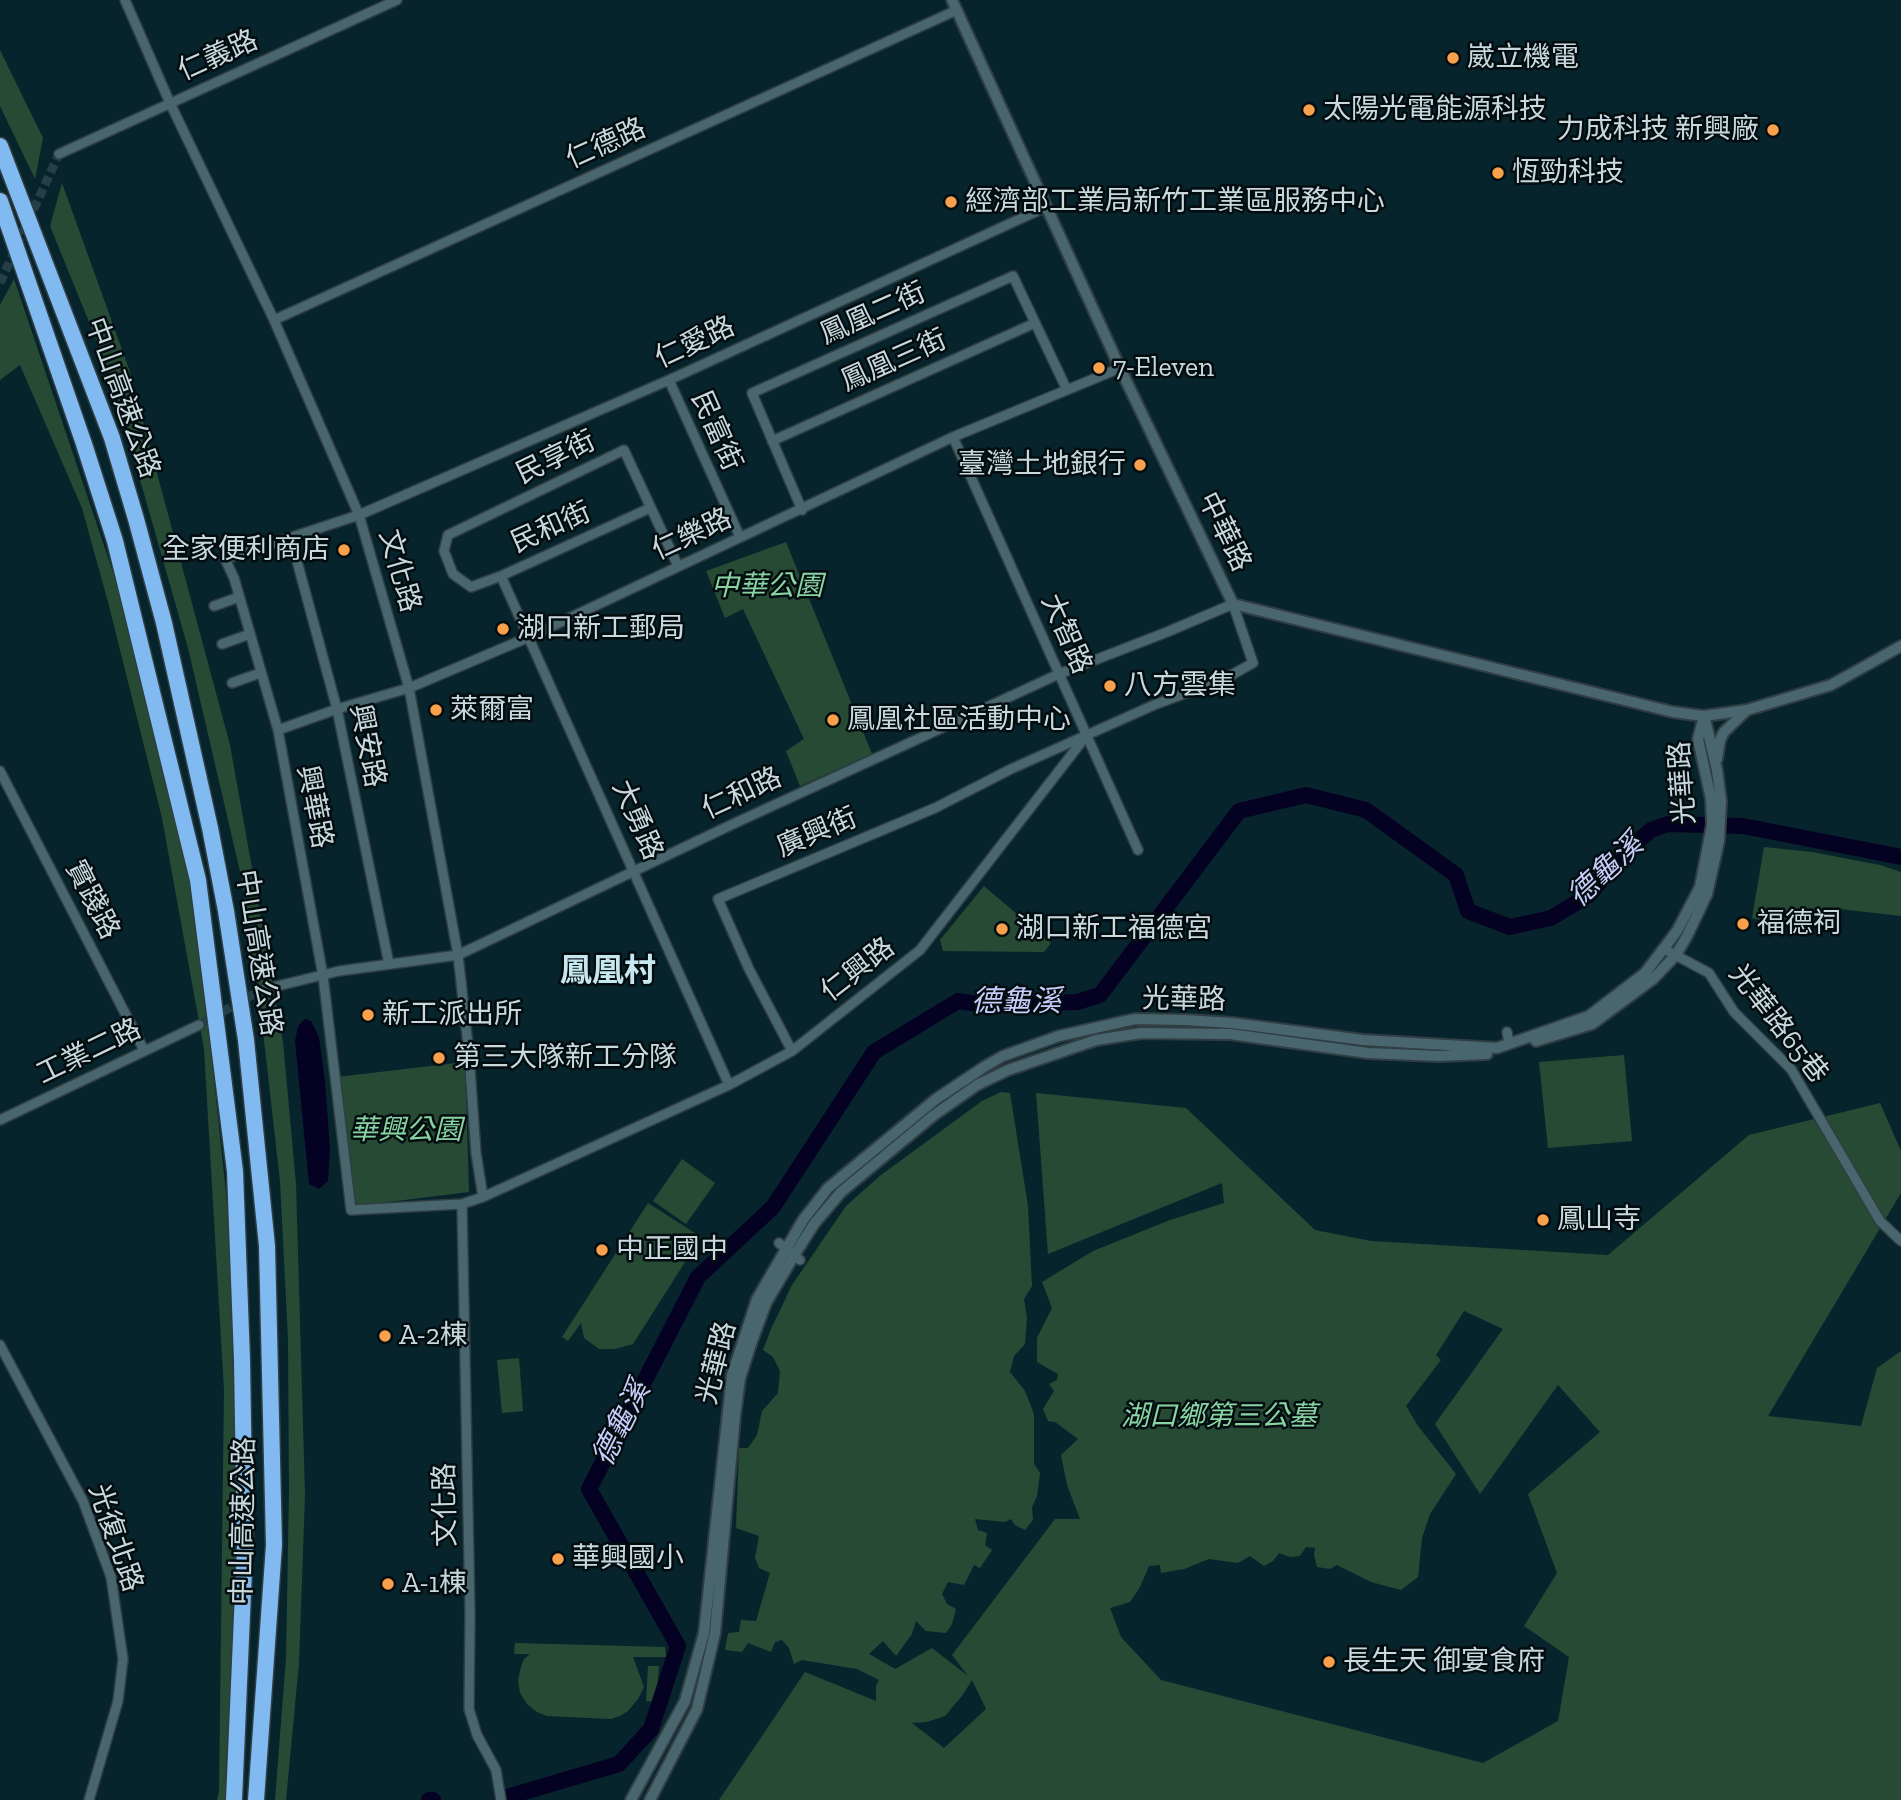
<!DOCTYPE html>
<html>
<head>
<meta charset="utf-8">
<style>
  body { margin:0 }
  canvas { display:block; background:#07242c }
</style>
</head>
<body>
<canvas width="1901" height="1800"></canvas>
<script>
const c = document.querySelector('canvas').getContext('2d');
c.lineJoin = 'round';
function paint(path, color) { c.fillStyle = color; c.fill(path, 'evenodd'); }
const shape = rows => new Path2D(rows.map(r => 'M' + r).join(''));
function strokePath(path, color, width, dash) { c.strokeStyle = color; c.lineWidth = width; c.lineCap = dash ? 'butt' : 'round'; c.setLineDash(dash || []); c.stroke(path); }
function write(font, color, halo, rows, align = 'center') {
  c.font = font + ' "Zilla Slab","Noto Sans TC",serif'; c.lineWidth = 5; c.setLineDash([]); c.textBaseline = 'middle'; c.strokeStyle = halo; c.fillStyle = color; for (const [text, x, y, turn = 0] of rows) {
    c.save(); c.translate(x, y); c.rotate((+turn || 0) * Math.PI / 180); c.textAlign = isNaN(turn) ? turn : align; if (halo) c.strokeText(text, 0, 0); c.fillText(text, 0, 0); c.restore();
  }
}
paint(shape([
  [0,50,43,138,35,179,0,106],
  [62,183,129,369,230,745,283,1042,296,1184,305,1495,299,1663,286,1800,275,1800,286,1658,289,1492,288,1339,280,1181,264,1040,242,880,188,648,109,371,50,226],
  [14,279,121,596,193,882,230,1231,237,1549,227,1800,217,1800,219,1791,224,1390,204,1049,162,818,108,602,82,508,20,365,0,380,0,305],
  [786,542,872,754,800,786,786,751,804,739,743,609,725,618,706,571],
  [1764,847,1812,852,1880,865,1901,872,1901,916,1840,909,1801,912,1775,924,1752,918],
  [984,886,1051,943,1044,952,943,951,940,940],
  [1624,1055,1632,1141,1548,1148,1539,1062],
  [465,1062,469,1192,356,1206,337,1077],
  [1001,1092,1010,1093,1028,1206,1032,1286,1024,1299,1027,1317,1025,1344,1014,1356,1010,1372,1025,1391,1034,1414,1034,1464,1040,1473,1037,1496,1032,1507,1033,1520,1025,1530,1015,1525,1011,1519,1005,1522,975,1519,978,1530,987,1533,985,1545,992,1550,980,1568,974,1565,964,1585,948,1582,942,1594,947,1604,956,1609,952,1624,946,1633,926,1631,916,1621,912,1634,896,1656,883,1641,869,1654,895,1669,932,1648,968,1676,952,1655,1055,1519,1080,1519,1067,1485,1061,1455,1078,1439,1055,1422,1048,1421,1043,1409,1054,1391,1049,1384,1057,1380,1058,1374,1037,1362,1037,1338,1052,1308,1042,1282,1093,1251,1170,1220,1224,1203,1222,1183,1048,1254,1036,1093,1186,1108,1315,1230,1371,1241,1608,1255,1749,1135,1880,1103,1901,1151,1901,1193,1768,1416,1861,1426,1877,1368,1901,1351,1901,1800,719,1800,805,1672,876,1701,876,1686,879,1680,857,1669,802,1660,794,1664,789,1648,782,1640,775,1642,771,1652,748,1643,742,1652,725,1650,728,1633,739,1632,741,1620,756,1621,770,1573,759,1568,755,1558,759,1536,736,1528,739,1448,748,1448,757,1435,762,1411,778,1393,780,1371,773,1357,763,1350,771,1329,792,1285,846,1206,881,1175,982,1101],
  [1464,1311,1503,1329,1435,1424,1480,1494,1558,1385,1600,1432,1528,1494,1557,1573,1524,1626,1569,1657,1558,1721,1483,1763,1161,1680,1121,1637,1110,1608,1130,1602,1140,1587,1149,1566,1160,1565,1161,1573,1184,1569,1209,1559,1238,1563,1250,1556,1264,1566,1273,1561,1279,1553,1290,1557,1300,1556,1306,1547,1315,1548,1314,1555,1317,1567,1330,1569,1337,1565,1371,1582,1401,1590,1418,1577,1422,1538,1430,1514,1456,1474,1418,1426,1406,1406,1441,1360,1436,1355],
  [972,1680,986,1709,944,1748,912,1723,927,1722,945,1716,962,1696],
  [682,1159,715,1183,686,1224,653,1201],
  [648,1203,701,1237,633,1344,615,1349,599,1349,584,1338,581,1323,568,1341,562,1337],
  [519,1358,523,1411,502,1413,497,1360],
  [515,1643,665,1647,666,1657,633,1657,644,1687,638,1699,628,1711,620,1716,611,1719,547,1716,537,1712,527,1704,520,1693,518,1680,521,1667,524,1659,530,1654,514,1654],
  [648,1666,659,1666,656,1702,646,1701]
]), '#274a34');
paint(shape([
  [305,1019,311,1021,319,1037,325,1081,330,1149,328,1181,319,1189,309,1184,295,1041,298,1026]
]), '#050123');
strokePath(shape([
  [507,1797,619,1764,651,1729,678,1646,589,1489,698,1277,773,1207,874,1052,958,1001,986,1005,1077,1002,1100,995,1239,811,1306,795,1366,810,1456,875,1468,911,1510,927,1551,918,1589,895,1622,855,1651,830,1668,824,1743,826,1901,857],
  [429,1800,433,1800]
]), '#050123', 16);
strokePath(shape([
  [0,283,59,154],
  [199,1025,261,990]
]), '#243f47', 9, [9, 4.5]);
const minor = shape([
  [125,0,170,103,274,320,359,515,409,688,458,955,469,1054,476,1153,483,1197],
  [59,154,397,0],
  [1046,207,669,380,359,515,225,559,234,578,278,730,323,976,351,1210,462,1204,483,1197,729,1085,792,1051,920,950,1086,736],
  [274,320,957,10],
  [669,380,740,537],
  [953,437,1138,850],
  [772,441,1035,323],
  [650,508,501,576,471,587,453,574,444,551,448,535,624,450,678,566],
  [802,510,752,393,1013,276,1067,390],
  [291,539,337,709,389,964],
  [501,576,729,1085],
  [214,606,239,597],
  [222,644,250,634],
  [232,683,260,673],
  [278,730,337,709,409,688,529,637,953,437,1120,368],
  [0,771,144,1050],
  [1664,949,1709,973,1734,1012,1791,1069,1880,1221,1901,1241],
  [261,990,339,971,458,955,733,824,1059,674,1167,632,1233,604,1253,663,1226,678,1154,705,1011,769,935,808,718,899,749,969,792,1051],
  [1507,1032,1509,1043],
  [0,1120,199,1025],
  [462,1204,470,1615,469,1709,477,1735,496,1770,501,1800],
  [779,1243,800,1260],
  [0,1345,83,1501,111,1577,123,1659,118,1701,89,1800]
]);
const tertiary = shape([
  [952,0,1120,368,1233,604,1673,712,1704,716,1747,710,1831,685,1901,646],
  [1717,759,1720,740,1724,732,1747,710],
  [1536,1041,1592,1024,1653,979,1676,955,1687,936,1707,894,1719,841,1721,801,1717,770,1705,719],
  [631,1800,685,1701,704,1633,732,1375,757,1299,803,1220,828,1188,936,1099,984,1067,1003,1056,1059,1036,1135,1019,1185,1020,1232,1023,1363,1040,1497,1048,1589,1016,1645,973,1677,931,1700,887,1712,825,1711,799,1698,739,1704,716],
  [650,1800,697,1709,715,1633,735,1416,740,1378,752,1341,766,1303,795,1254,814,1224,841,1192,934,1115,977,1085,1008,1070,1096,1040,1141,1033,1230,1034,1368,1053,1439,1056,1487,1054]
]);
const motorway = shape([
  [0,146,112,438,136,519,164,623,210,828,226,911,246,1040,267,1246,274,1545,256,1800],
  [0,201,84,444,115,541,198,880,235,1171,242,1360,245,1546,234,1800]
]);
strokePath(minor, '#303e43', 12);
strokePath(tertiary, '#303e43', 14);
strokePath(motorway, '#303e43', 19);
strokePath(minor, '#49666e', 9);
strokePath(tertiary, '#49666e', 10);
strokePath(motorway, '#81baf0', 16);
for (const [x, y, r, color] of [
  [1453,58,7,"#f8a04b"],
  [1309,110,7,"#f8a04b"],
  [1773,130,7,"#f8a04b"],
  [1498,173,7,"#f8a04b"],
  [951,202,7,"#f8a04b"],
  [1099,368,7,"#f8a04b"],
  [1140,465,7,"#f8a04b"],
  [344,550,7,"#f8a04b"],
  [503,629,7,"#f8a04b"],
  [1110,686,7,"#f8a04b"],
  [436,710,7,"#f8a04b"],
  [833,720,7,"#f8a04b"],
  [1743,924,7,"#f8a04b"],
  [1002,929,7,"#f8a04b"],
  [368,1015,7,"#f8a04b"],
  [439,1058,7,"#f8a04b"],
  [1543,1220,7,"#f8a04b"],
  [602,1250,7,"#f8a04b"],
  [385,1336,7,"#f8a04b"],
  [558,1559,7,"#f8a04b"],
  [388,1584,7,"#f8a04b"],
  [1329,1662,7,"#f8a04b"]
]) { const dot = new Path2D(); dot.arc(x, y, r, 0, 2 * Math.PI); c.fillStyle = color; c.fill(dot); strokePath(dot, '#030c0f', 2.5); }
write('28px', '#c8d8dd', '#030c0f', [
  ["仁義路",218,56,-24],
  ["仁德路",606,144,-24],
  ["鳳凰二街",873,314,-24],
  ["仁愛路",695,343,-25],
  ["鳳凰三街",894,361,-24],
  ["中山高速公路",122,398,70],
  ["民富街",716,431,66],
  ["民享街",556,458,-26],
  ["民和街",551,528,-24],
  ["中華路",1224,532,64],
  ["仁樂路",692,535,-25],
  ["文化路",399,571,74],
  ["大智路",1066,634,66],
  ["興安路",367,746,79],
  ["光華路",1683,783,-94],
  ["仁和路",742,794,-25],
  ["興華路",314,807,79],
  ["大勇路",637,820,66],
  ["廣興街",817,833,-23],
  ["實踐路",92,900,63],
  ["中山高速公路",258,953,81],
  ["仁興路",858,970,-38],
  ["光華路",1184,1000,1],
  ["光華路65巷",1778,1024,52],
  ["工業二路",89,1052,-26],
  ["光華路",717,1363,-76],
  ["文化路",446,1505,-91],
  ["中山高速公路",244,1521,-89],
  ["光復北路",115,1538,71]
]);
write('28px', '#c8d8dd', '#030c0f', [
  ["崴立機電",1467,58],
  ["太陽光電能源科技",1323,110],
  ["力成科技 新興廠",1759,130,"right"],
  ["恆勁科技",1512,173],
  ["經濟部工業局新竹工業區服務中心",965,202],
  ["7-Eleven",1113,368],
  ["臺灣土地銀行",1126,465,"right"],
  ["全家便利商店",330,550,"right"],
  ["湖口新工郵局",517,629],
  ["八方雲集",1124,686],
  ["萊爾富",450,710],
  ["鳳凰社區活動中心",847,720],
  ["福德祠",1757,924],
  ["湖口新工福德宮",1016,929],
  ["新工派出所",382,1015],
  ["第三大隊新工分隊",453,1058],
  ["鳳山寺",1557,1220],
  ["中正國中",616,1250],
  ["A-2棟",399,1336],
  ["華興國小",572,1559],
  ["A-1棟",402,1584],
  ["長生天 御宴食府",1343,1662]
], 'left');
write('italic 28px', '#88d5a3', '#030c0f', [
  ["中華公園",767,587],
  ["華興公園",406,1131],
  ["湖口鄉第三公墓",1219,1417]
]);
write('italic 30px', '#c7cdfa', '#030c0f', [
  ["德龜溪",1606,871,-43],
  ["德龜溪",1016,1002],
  ["德龜溪",622,1424,-63]
]);
write('bold 32px', '#c6e7f0', '#030c0f', [
  ["鳳凰村",608,972]
]);
</script>
</body>
</html>
